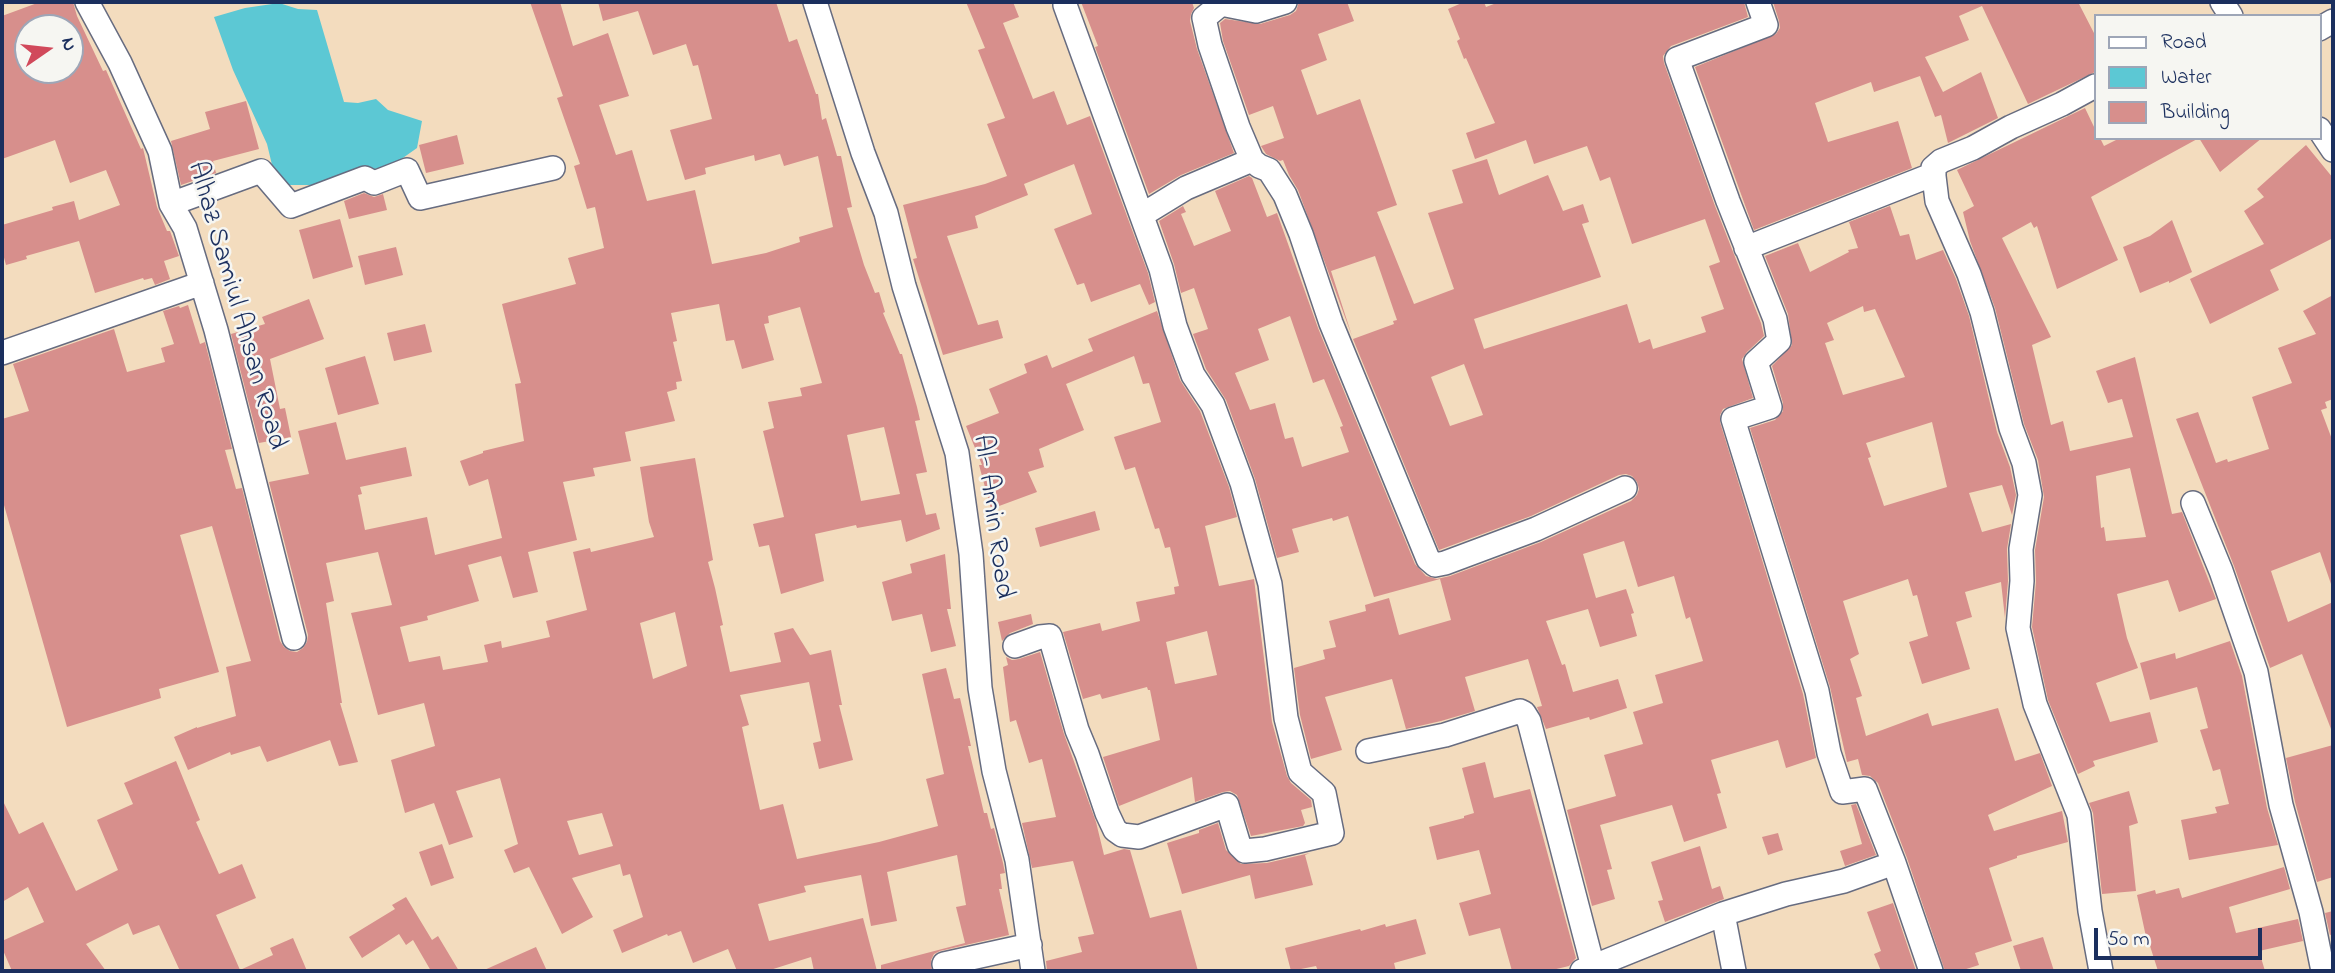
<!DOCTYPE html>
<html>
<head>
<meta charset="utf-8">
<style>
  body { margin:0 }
  #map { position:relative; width:2335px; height:973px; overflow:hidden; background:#f3dcbe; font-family:"Indie Flower",sans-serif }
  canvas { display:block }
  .frame { position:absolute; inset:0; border:4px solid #1b2f5e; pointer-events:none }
  .legend { position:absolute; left:2094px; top:14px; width:228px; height:126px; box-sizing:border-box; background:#f6f6f2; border:2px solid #9ea6b7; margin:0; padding:9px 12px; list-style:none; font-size:21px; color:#1b2f5e }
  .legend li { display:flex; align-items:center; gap:14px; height:35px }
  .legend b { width:35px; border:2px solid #9ea6b7 }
  .north { position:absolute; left:14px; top:14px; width:70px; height:70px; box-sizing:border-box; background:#f6f6f2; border:2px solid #9ea6b7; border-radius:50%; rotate:76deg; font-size:19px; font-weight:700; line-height:28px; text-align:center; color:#1b2f5e }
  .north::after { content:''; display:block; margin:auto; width:24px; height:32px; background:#d1495b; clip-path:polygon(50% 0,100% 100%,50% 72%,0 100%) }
  .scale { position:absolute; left:2094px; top:928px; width:168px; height:32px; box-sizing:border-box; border:4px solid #1b2f5e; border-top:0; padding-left:9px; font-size:21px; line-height:24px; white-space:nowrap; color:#1b2f5e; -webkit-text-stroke:5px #f6f6f2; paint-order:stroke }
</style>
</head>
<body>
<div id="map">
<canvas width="2335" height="973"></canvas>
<div class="frame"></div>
<ul class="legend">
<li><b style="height:9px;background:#fff"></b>Road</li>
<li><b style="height:19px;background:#5cc8d4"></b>Water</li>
<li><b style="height:19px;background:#d78f8c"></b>Building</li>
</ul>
<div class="north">N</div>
<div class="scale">50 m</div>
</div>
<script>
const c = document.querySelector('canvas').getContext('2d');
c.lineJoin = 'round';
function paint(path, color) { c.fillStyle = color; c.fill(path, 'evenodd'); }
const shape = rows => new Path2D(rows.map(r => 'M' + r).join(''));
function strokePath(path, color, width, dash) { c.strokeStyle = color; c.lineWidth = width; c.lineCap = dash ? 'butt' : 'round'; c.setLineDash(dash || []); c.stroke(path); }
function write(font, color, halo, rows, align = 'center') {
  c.font = font + ' "Indie Flower",sans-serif'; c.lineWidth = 5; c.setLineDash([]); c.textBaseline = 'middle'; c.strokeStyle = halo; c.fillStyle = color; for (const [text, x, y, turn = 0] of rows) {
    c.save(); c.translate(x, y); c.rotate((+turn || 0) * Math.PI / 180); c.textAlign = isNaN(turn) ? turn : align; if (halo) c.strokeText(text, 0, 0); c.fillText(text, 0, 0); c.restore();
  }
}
paint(shape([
  [279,3,298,9,317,10,344,102,358,103,376,99,388,110,422,121,417,148,390,167,357,171,319,185,289,185,273,169,267,144,233,70,214,17,245,8]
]), '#5cc8d4');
paint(shape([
  [40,2,73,2,77,16,103,71,106,70,141,149,143,148,157,207,167,231,170,231,179,256,164,261,170,279,155,285,152,278,144,280,143,278,95,293,79,241,26,256,27,259,6,265,2,250,2,225,53,210,52,207,74,201,79,220,120,205,106,170,70,183,55,140,2,159,2,16],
  [28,28,70,28,70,70,28,70],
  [530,2,560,2,573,46,608,33,629,96,599,105,616,155,632,150,647,201,695,190,712,264,766,253,800,242,799,237,833,227,818,156,784,166,780,154,755,161,754,155,705,168,706,174,685,180,670,130,712,119,698,65,693,66,686,44,653,55,638,11,603,21,598,2,776,2,789,42,797,39,816,94,818,94,822,120,826,118,837,156,841,156,852,207,847,208,864,265,875,293,879,292,885,312,883,313,900,354,902,354,917,407,920,420,915,421,927,472,916,474,926,515,936,513,940,529,906,542,901,520,857,528,856,525,815,534,824,581,781,594,769,545,759,547,753,524,784,517,763,431,774,428,768,402,802,396,800,388,822,383,800,307,768,316,769,323,764,324,774,360,742,369,734,340,726,341,719,304,671,313,677,341,673,342,682,381,676,382,677,389,667,392,675,421,625,432,631,461,593,468,595,476,563,482,577,540,528,552,538,592,513,598,501,556,468,565,479,601,427,616,428,620,400,627,409,662,440,656,443,670,488,662,484,645,501,641,502,648,550,637,546,621,587,610,573,552,590,548,591,552,654,537,649,522,640,467,695,458,713,560,708,562,715,588,723,625,720,626,730,672,781,662,774,633,793,628,810,655,831,650,842,705,839,705,853,760,819,769,813,743,821,741,809,682,740,695,749,725,742,727,760,810,783,804,797,859,879,842,938,826,926,779,944,774,922,674,946,668,954,699,960,698,971,746,968,746,984,813,987,813,991,829,994,828,1003,863,1005,873,1000,874,1002,889,999,889,1009,935,940,951,934,954,931,960,932,971,881,971,881,965,965,943,956,907,966,905,957,855,887,872,897,921,871,926,861,875,804,886,806,892,758,904,769,941,863,918,877,971,814,971,811,957,767,971,737,971,728,949,693,963,681,931,668,936,667,934,622,953,613,930,643,917,630,874,623,876,620,864,572,878,593,917,562,934,529,867,514,873,504,850,518,844,500,778,456,791,473,837,449,845,434,803,405,813,391,760,435,746,424,703,378,715,351,613,392,605,378,552,326,563,334,601,326,603,342,703,340,703,358,762,339,766,330,740,267,762,260,746,231,755,230,752,188,770,174,737,197,727,197,728,236,716,226,667,251,661,212,526,180,535,219,672,159,689,161,698,67,727,2,498,2,419,29,411,13,364,114,329,127,372,165,362,161,348,174,344,163,311,179,306,180,308,188,305,200,344,205,342,232,449,225,450,236,489,242,488,280,641,284,647,290,651,297,652,303,648,307,642,308,635,269,482,309,474,298,431,336,422,346,460,406,447,412,476,360,487,362,494,358,495,365,530,427,517,435,555,502,538,488,479,469,486,460,461,483,453,483,451,524,441,515,384,521,383,502,304,576,284,568,258,604,248,595,207,587,209,574,166,580,164,557,98,563,96],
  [884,427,900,494,861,501,847,435],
  [675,612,687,666,653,679,640,623],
  [602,813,613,846,579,855,567,821],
  [966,2,1013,2,1019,17,1003,23,1033,99,1054,91,1067,125,1090,116,1148,273,1155,302,1149,305,1140,284,1091,302,1084,283,1077,285,1054,229,1092,214,1074,164,1024,184,1028,195,975,216,978,228,947,236,978,325,998,320,1003,338,943,355,913,259,917,258,903,205,985,184,1007,176,987,124,1005,118,978,50,985,48],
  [1081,2,1192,2,1194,8,1191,14,1190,21,1197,49,1234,153,1181,175,1149,194,1095,47,1098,46],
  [1299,2,1347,2,1354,21,1318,34,1327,60,1301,70,1317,115,1360,99,1397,205,1377,212,1414,304,1454,289,1428,213,1463,203,1452,170,1487,159,1499,195,1548,175,1563,211,1583,204,1589,222,1582,224,1601,277,1474,319,1484,349,1627,304,1639,343,1650,339,1653,349,1706,332,1701,317,1724,309,1709,266,1720,262,1705,219,1632,244,1610,177,1600,181,1587,146,1534,164,1526,140,1475,159,1466,133,1495,123,1466,58,1464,59,1457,41,1460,39,1448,9,1464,2,1484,2,1486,7,1499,2,1744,2,1748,17,1671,46,1663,56,1664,63,1715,206,1761,323,1764,336,1747,352,1742,359,1753,398,1723,409,1720,415,1720,422,1803,694,1816,758,1786,768,1778,740,1711,760,1721,793,1717,794,1727,828,1684,842,1672,805,1600,825,1612,869,1607,870,1615,899,1592,906,1567,810,1616,796,1604,755,1643,744,1633,712,1663,703,1655,675,1703,661,1690,617,1686,619,1674,576,1638,587,1624,541,1583,554,1596,598,1626,589,1634,613,1631,614,1637,636,1600,647,1588,609,1546,621,1562,665,1565,664,1573,692,1618,679,1627,708,1590,720,1589,717,1546,729,1537,707,1542,706,1528,659,1465,677,1475,711,1441,721,1406,729,1392,679,1325,697,1342,750,1311,759,1300,715,1294,668,1325,659,1323,650,1336,647,1329,621,1366,611,1365,605,1389,598,1399,635,1451,620,1440,579,1374,597,1348,516,1333,521,1332,518,1292,529,1299,552,1277,558,1255,479,1226,400,1206,369,1193,334,1208,329,1194,288,1181,293,1174,264,1159,221,1183,206,1186,212,1181,214,1194,246,1231,231,1215,191,1249,176,1252,178,1267,217,1277,213,1318,328,1415,564,1426,576,1437,579,1450,576,1541,542,1631,501,1637,495,1639,489,1637,482,1632,476,1626,474,1619,475,1531,516,1439,550,1353,339,1394,324,1393,321,1397,320,1375,256,1331,271,1352,336,1298,190,1289,175,1283,160,1280,161,1266,154,1261,146,1284,138,1273,106,1249,115,1223,41,1220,23,1225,19,1260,24,1290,15,1296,11],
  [1290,316,1313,383,1324,379,1343,426,1340,427,1349,452,1302,467,1293,437,1285,439,1275,403,1250,410,1235,373,1269,360,1258,329],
  [1464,364,1483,415,1450,426,1431,377],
  [1773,2,2078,2,2095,35,2095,72,2028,104,1982,6,1959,16,1969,40,1925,57,1943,92,1981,72,1998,118,1948,143,1941,115,1935,117,1920,76,1874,92,1871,82,1815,103,1828,142,1898,121,1912,168,1754,230,1695,67,1776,34,1780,28,1779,21],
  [246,101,259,149,213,161,216,173,181,185,171,141,210,129,205,112],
  [2085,108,2095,129,2095,138,2100,138,2104,146,2120,138,2262,138,2220,172,2199,138,2091,197,2118,260,2057,289,2037,226,2034,228,2031,222,2002,238,2051,337,2032,345,2051,425,2063,421,2070,451,2133,437,2122,399,2108,403,2096,371,2135,357,2172,514,2182,512,2216,599,2179,612,2168,580,2117,594,2127,638,2138,668,2096,683,2110,722,2150,712,2158,742,2093,761,2095,766,2078,774,2048,700,2032,627,2036,582,2035,550,2044,497,2038,460,2024,424,1995,308,1970,241,1963,212,1974,206,1957,170],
  [2130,468,2146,537,2106,541,2104,527,2101,528,2096,476],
  [457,135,464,164,426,173,419,145],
  [2306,145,2333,178,2333,238,2270,270,2279,290,2210,324,2190,279,2264,244,2244,211,2264,197,2257,189],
  [364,193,374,197,383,194,387,210,349,219,344,201],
  [1890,206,1900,236,1909,234,1916,260,1943,250,1956,279,1969,316,1997,432,2010,467,2016,495,2012,515,2002,485,1969,493,1982,532,2011,524,2007,549,2008,581,2005,618,2001,582,1965,592,1972,617,1956,622,1970,669,1922,684,1909,642,1928,636,1917,595,1913,596,1908,579,1843,601,1859,654,1850,659,1862,696,1856,698,1866,736,1928,713,1932,726,1998,708,2015,761,2040,753,2052,786,1988,815,1994,831,2062,811,2068,842,2017,856,2017,858,1989,868,2012,941,1975,953,1979,965,1960,971,1945,971,1907,858,1878,783,1870,776,1862,775,1858,759,1847,762,1830,687,1750,428,1775,420,1783,411,1783,403,1772,366,1792,345,1788,314,1765,256,1798,243,1810,272,1849,252,1848,250,1858,248,1849,222],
  [1863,306,1864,312,1875,309,1905,377,1843,395,1825,343,1834,340,1827,323],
  [1932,422,1947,487,1884,506,1868,458,1871,457,1866,443],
  [340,219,353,267,313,279,299,230],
  [2172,220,2192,272,2169,283,2169,281,2140,293,2123,247,2150,236],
  [396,247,403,275,365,285,358,256],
  [2333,295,2333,399,2325,402,2327,408,2321,410,2333,442,2333,583,2331,584,2320,552,2271,571,2288,622,2333,602,2333,729,2331,729,2302,654,2270,668,2234,566,2176,419,2198,412,2216,463,2227,459,2228,462,2269,449,2252,397,2292,383,2278,348,2316,334,2303,311],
  [309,299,324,339,270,359,280,409,285,408,291,437,259,443,231,334,265,324,262,317],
  [1157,311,1180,380,1200,411,1229,487,1237,517,1205,526,1219,586,1254,579,1272,722,1287,776,1291,783,1311,800,1312,807,1301,810,1305,823,1303,826,1251,836,1237,795,1230,791,1223,792,1195,802,1192,777,1119,806,1103,757,1160,740,1150,690,1148,690,1147,687,1102,699,1100,694,1083,699,1063,632,1100,623,1102,631,1140,621,1136,602,1175,594,1174,587,1179,586,1170,547,1165,548,1159,528,1155,529,1135,467,1125,470,1114,437,1161,422,1149,383,1143,384,1134,356,1066,384,1084,430,1039,449,1044,467,1028,472,1037,492,991,509,979,465,982,465,966,426,999,413,989,389,1027,373,1024,364,1047,355,1052,368,1093,351,1088,339],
  [1207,631,1217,675,1175,684,1166,642],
  [425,324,432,352,394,361,387,333],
  [365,356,379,404,338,415,325,368],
  [1095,511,1100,530,1040,547,1035,528],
  [945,554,951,609,947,609,956,646,931,652,922,614,892,621,882,582,912,573,910,564],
  [1031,614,1033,624,1010,633,1002,641,998,622],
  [2230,641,2242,676,2267,808,2278,845,2189,860,2181,820,2217,813,2215,807,2229,804,2220,769,2213,771,2200,730,2208,728,2197,687,2150,700,2140,663,2175,653,2176,659],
  [1040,652,1064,734,1096,822,1104,855,1124,849,1130,850,1150,918,1181,910,1198,971,1047,971,1046,961,1082,952,1078,937,1094,934,1073,861,1032,868,1022,823,1056,817,1042,759,1029,763,1016,720,1010,722,1003,667,1008,665,1006,657,1012,660,1019,659],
  [2333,745,2333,877,2317,882,2295,802,2286,758],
  [176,761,200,820,196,822,219,874,242,864,256,898,216,915,240,970,273,955,270,948,293,938,307,971,180,971,159,925,133,935,128,923,86,944,106,971,12,971,2,948,2,941,44,922,28,887,2,902,2,799,19,834,43,822,76,891,118,870,97,820,133,804,124,783],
  [1485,762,1494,798,1530,789,1576,958,1569,966,1548,971,1512,971,1500,928,1469,936,1459,903,1491,894,1479,850,1437,860,1429,827,1464,818,1464,816,1474,813,1462,768],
  [2129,791,2138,823,2129,826,2136,891,2102,894,2093,813,2089,803],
  [1856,804,1876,855,1845,866,1840,851,1862,844,1851,805],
  [1218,823,1226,850,1241,864,1267,863,1310,853,1305,855,1313,885,1255,899,1250,875,1182,894,1167,843,1199,833,1199,830],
  [1778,833,1783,850,1768,855,1762,837],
  [442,844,454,878,431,886,419,852],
  [1700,846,1712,889,1720,886,1724,899,1665,922,1658,901,1663,900,1651,862],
  [2284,867,2290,889,2229,907,2236,933,2298,919,2303,941,2259,951,2265,971,2158,971,2150,946,2148,946,2137,895,2155,890,2156,894,2179,888,2182,898],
  [406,897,432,940,438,936,459,971,431,971,413,940,406,945,399,934,362,958,349,937,395,909,392,905],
  [1893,903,1916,971,1881,971,1874,954,1881,951,1867,912],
  [2333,911,2333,934,2330,935,2325,913],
  [1416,919,1426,954,1394,963,1396,971,1318,971,1316,966,1291,971,1285,948,1360,929,1361,931,1385,924,1386,927],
  [2043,937,2054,971,2021,971,2013,946],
  [536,947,547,971,482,971]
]), '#d78f8c');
const street = shape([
  [87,2,120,63,160,151,171,204,185,228,216,330,294,638],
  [815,2,863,153,886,213,904,286,957,453,971,554,980,688,994,771,1017,860,1033,971],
  [1220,2,1221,4,1204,18,1210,45,1238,127,1252,160,1259,166,1269,170,1285,195,1301,234,1331,323,1428,559,1435,565,1445,563,1536,529,1625,488],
  [1758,2,1766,25,1677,59,1728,201,1775,319,1779,341,1756,362,1770,407,1733,419,1817,691,1829,753,1842,792,1865,789,1894,863,1931,971],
  [2222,2,2231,16],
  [1221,4,1256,11,1285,2],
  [2319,29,2333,21],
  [2095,86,2062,104,2011,127,1973,148,1941,161,1933,168,1937,201,1969,274,1982,312,2011,428,2024,463,2030,495,2021,549,2022,581,2018,628,2035,704,2079,815,2090,911,2101,971],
  [2319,129,2333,150],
  [171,204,261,171,291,206,365,178,374,183,407,170,420,198,553,168],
  [1142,215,1186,188,1252,160],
  [1746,248,1934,174],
  [2,353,202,283],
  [2193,503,2221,571,2256,672,2281,805,2311,912,2323,971],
  [1015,646,1040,637,1050,636,1077,730,1087,754,1107,813,1115,830,1122,835,1139,837,1227,805,1239,845,1245,851,1265,849,1332,833,1324,793,1300,772,1286,718,1270,584,1242,483,1213,405,1193,375,1175,326,1161,269,1065,5],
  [1368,751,1445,735,1520,711,1524,713,1529,721,1593,967],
  [1723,914,1734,971],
  [946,971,944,964,1030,945],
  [1582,971,1723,914,1786,894,1844,881,1894,863]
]);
strokePath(street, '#676c80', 26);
strokePath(street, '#fff', 23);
write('28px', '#1b2f5e', '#f6f6f2', [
  ["Alhaz Samiul Ahsan Road",235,306,74],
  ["Al- Amin Road",991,517,82]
]);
</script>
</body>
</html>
